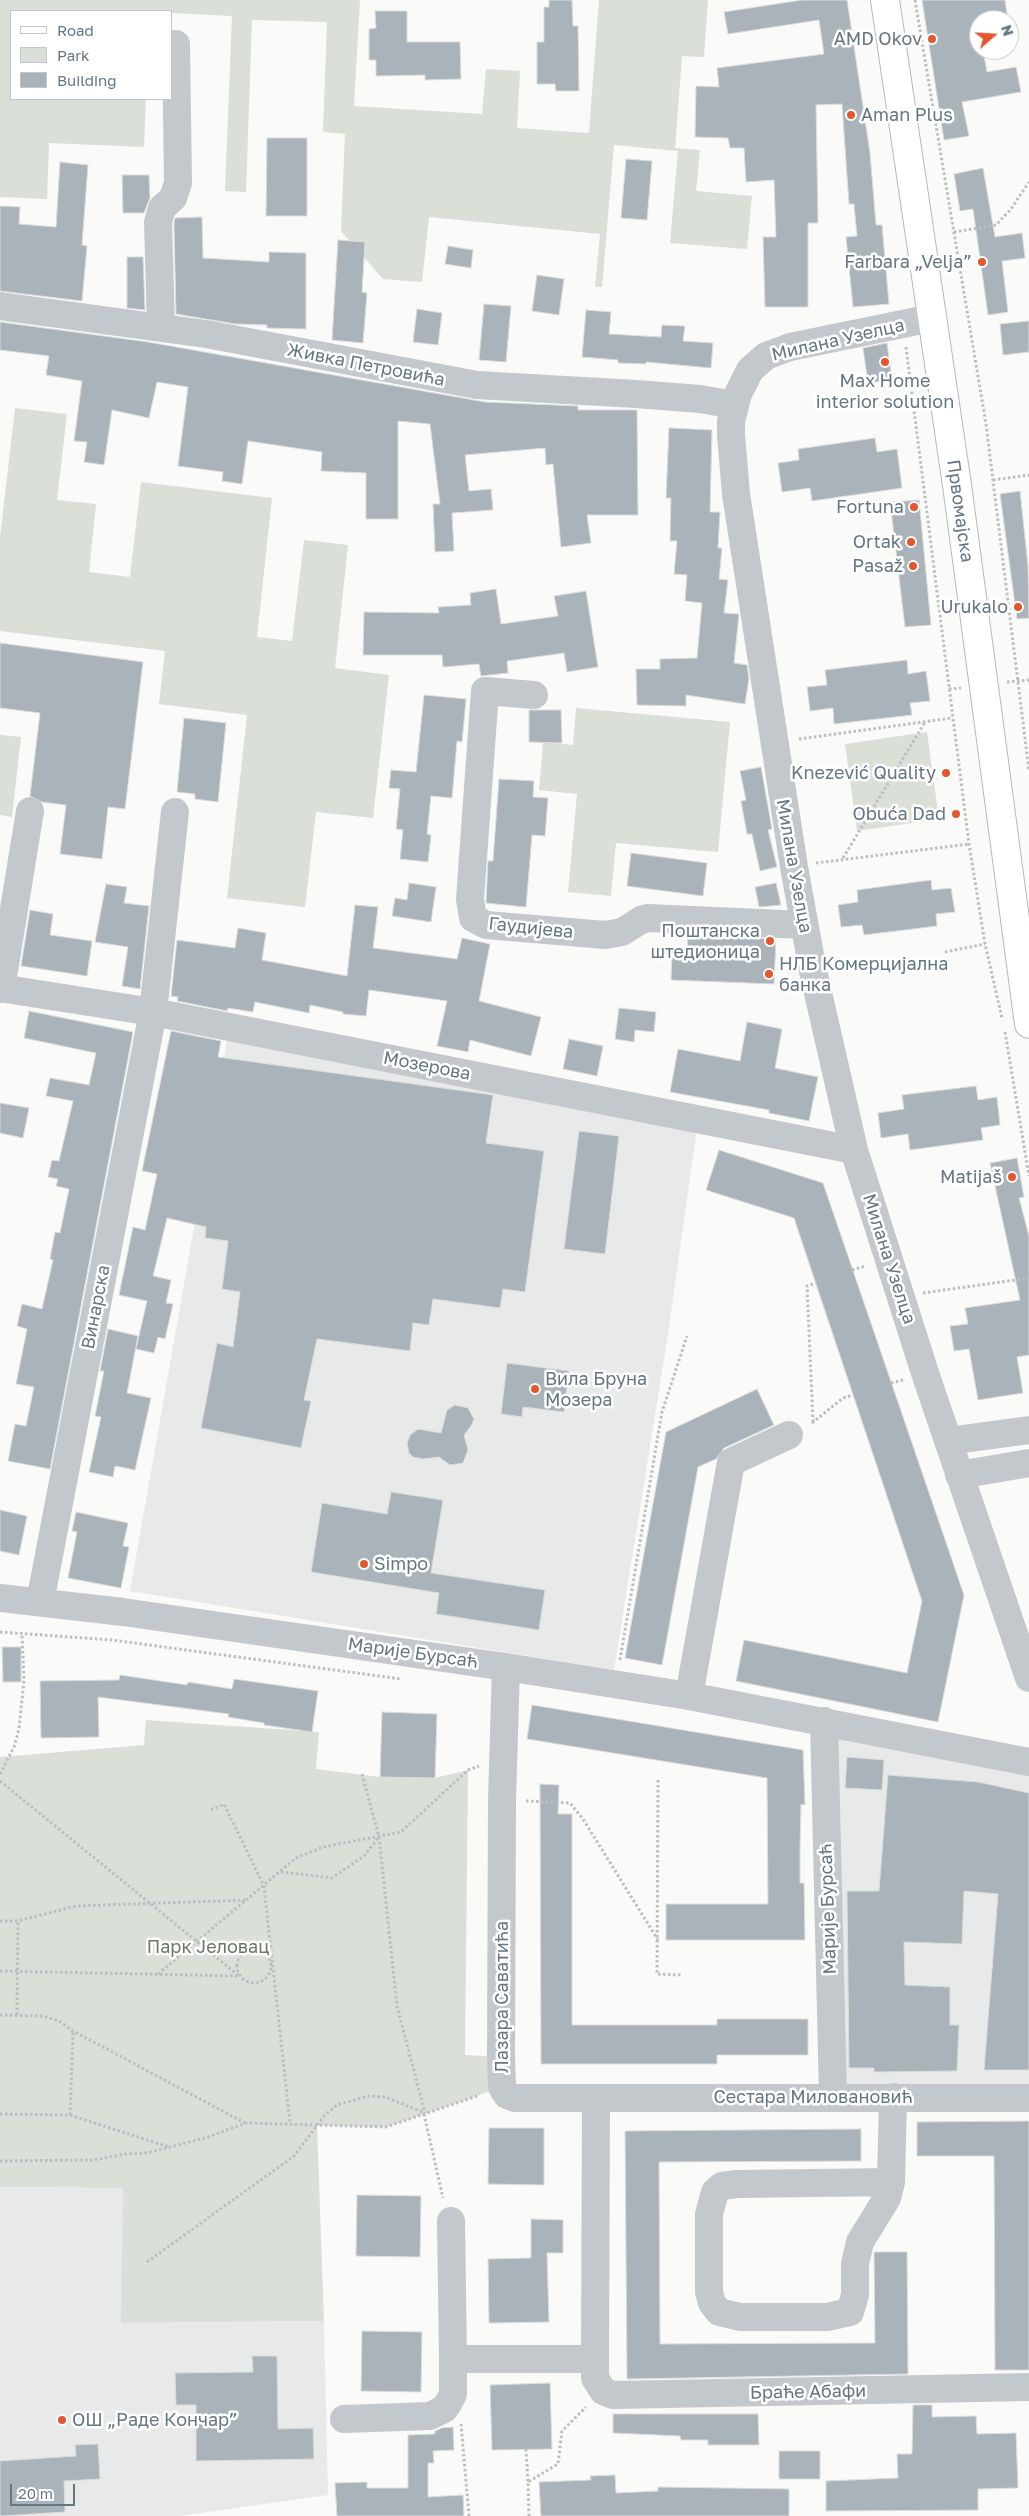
<!DOCTYPE html>
<html>
<head>
<meta charset="utf-8">
<style>
  body { margin:0 }
  #map { position:relative; width:1029px; height:2516px; overflow:hidden; background:#fafaf8; font-family:"Golos Text",sans-serif }
  canvas { display:block }
  .legend { position:absolute; left:10px; top:10px; width:162px; height:90px; box-sizing:border-box; background:#fff; border:1px solid #c1c8cd; margin:0; padding:6px 9px; list-style:none; font-size:15px; color:#657683 }
  .legend li { display:flex; align-items:center; gap:10px; height:25px }
  .legend b { width:25px; border:1px solid #c1c8cd }
  .north { position:absolute; left:969px; top:10px; width:50px; height:50px; box-sizing:border-box; background:#fff; border:1px solid #c1c8cd; border-radius:50%; rotate:71deg; font-size:14px; font-weight:700; line-height:20px; text-align:center; color:#657683 }
  .north::after { content:''; display:block; margin:auto; width:18px; height:22px; background:#e4572e; clip-path:polygon(50% 0,100% 100%,50% 72%,0 100%) }
  .scale { position:absolute; left:10px; top:2484px; width:65px; height:22px; box-sizing:border-box; border:2px solid #657683; border-top:0; padding-left:6px; font-size:15px; line-height:18px; white-space:nowrap; color:#657683; -webkit-text-stroke:4px #fff; paint-order:stroke }
</style>
</head>
<body>
<div id="map">
<canvas width="1029" height="2516"></canvas>
<ul class="legend">
<li><b style="height:6px;background:#fff"></b>Road</li>
<li><b style="height:14px;background:#dadfd7"></b>Park</li>
<li><b style="height:14px;background:#aab3b9"></b>Building</li>
</ul>
<div class="north">N</div>
<div class="scale">20 m</div>
</div>
<script>
const c = document.querySelector('canvas').getContext('2d');
c.lineJoin = 'round';
function paint(path, color) { c.fillStyle = color; c.fill(path, 'evenodd'); }
const shape = rows => new Path2D(rows.map(r => 'M' + r).join(''));
function strokePath(path, color, width, dash) { c.strokeStyle = color; c.lineWidth = width; c.lineCap = dash ? 'butt' : 'round'; c.setLineDash(dash || []); c.stroke(path); }
function write(font, color, halo, rows, align = 'center') {
  c.font = font + ' "Golos Text",sans-serif'; c.lineWidth = 5; c.setLineDash([]); c.textBaseline = 'middle'; c.strokeStyle = halo; c.fillStyle = color; for (const [text, x, y, turn = 0] of rows) {
    c.save(); c.translate(x, y); c.rotate((+turn || 0) * Math.PI / 180); c.textAlign = isNaN(turn) ? turn : align; if (halo) c.strokeText(text, 0, 0); c.fillText(text, 0, 0); c.restore();
  }
}
paint(shape([
  [227,1040,697,1128,668,1334,614,1670,130,1591],
  [824,1721,1029,1762,1029,2098,833,2097],
  [0,2187,123,2188,122,2323,324,2321,328,2495,179,2516,0,2516]
]), '#e8e9e9');
paint(shape([
  [0,0,360,0,354,106,482,114,486,69,520,71,517,128,589,133,599,0,708,0,704,57,682,56,675,148,700,150,696,191,752,196,747,249,670,243,678,151,614,145,602,287,595,287,600,234,429,217,422,282,383,279,341,231,345,134,323,132,327,22,252,20,246,192,225,191,232,16,171,13,171,11,11,11,11,99,146,99,144,147,49,143,47,199,0,197],
  [15,408,67,414,57,500,96,504,89,572,130,577,141,482,272,498,257,637,292,641,304,540,348,545,335,668,389,675,373,818,316,812,305,907,227,898,247,715,159,704,165,651,0,631,0,538],
  [576,708,730,722,718,852,616,843,611,896,568,892,577,794,539,790,543,742,573,745],
  [927,732,939,819,857,831,845,744],
  [0,735,21,737,12,817,0,815],
  [146,1720,319,1732,316,1769,380,1777,435,1778,468,1770,465,2055,501,2057,502,2087,386,2127,317,2125,324,2321,121,2323,123,2188,0,2187,0,1757,144,1745]
]), '#dadfd7');
const building = shape([
  [549,0,572,0,573,26,578,26,579,91,556,91,555,84,537,84,537,42,544,42,544,7,549,7,549,0],
  [802,0,847,0,870,153,876,225,882,225,889,304,853,307,846,237,857,236,854,204,849,204,842,104,816,105,818,223,808,223,808,307,765,307,763,237,776,237,774,180,746,182,744,148,730,148,728,138,695,137,696,86,719,87,717,68,824,54,819,20,728,34,724,12,802,0],
  [922,0,1005,0,1008,20,979,20,979,50,983,50,987,72,1016,67,1021,92,962,102,969,136,944,140,922,0],
  [375,11,407,11,407,42,460,42,461,79,425,80,425,75,376,76,376,60,369,60,369,29,376,28,375,11],
  [267,138,307,138,307,216,266,216,267,138],
  [626,159,652,161,647,220,621,218,626,159],
  [60,162,88,165,82,245,87,246,82,301,0,291,0,206,20,207,19,224,56,227,60,162],
  [983,168,995,237,1022,233,1025,258,1002,261,1008,312,988,315,973,209,960,211,954,174,983,168],
  [122,175,149,175,150,198,144,213,123,213,122,175],
  [202,217,203,258,269,262,269,252,306,253,306,329,267,328,267,325,235,324,176,314,174,224,175,218,202,217],
  [338,240,365,242,362,292,367,293,363,343,332,340,338,240],
  [448,246,473,250,471,268,445,264,448,246],
  [127,257,143,257,145,310,127,308,127,257],
  [537,275,564,279,559,315,532,311,537,275],
  [484,304,511,306,506,362,479,360,484,304],
  [417,309,442,313,438,345,413,342,417,309],
  [586,310,611,312,609,334,661,337,662,325,685,326,683,341,713,343,711,368,646,362,646,364,618,363,618,360,582,357,586,310],
  [1029,321,1029,352,1003,355,1000,324,1029,321],
  [0,322,148,342,485,402,578,406,578,410,637,410,638,515,587,515,591,543,561,547,553,464,546,465,545,448,465,455,469,491,491,489,493,510,452,513,454,551,435,552,433,504,440,504,430,424,398,421,398,519,366,519,366,473,321,471,322,452,248,441,242,484,222,481,223,472,178,466,188,387,157,382,149,418,112,410,104,465,84,462,87,442,74,441,82,381,46,375,49,356,0,350,0,322],
  [887,343,892,380,868,383,863,348,887,343],
  [669,428,712,430,710,512,720,512,718,548,722,548,719,579,728,580,724,613,739,614,734,663,747,665,749,678,745,704,686,695,686,706,637,705,636,669,660,669,660,659,697,658,702,603,685,601,687,575,674,574,677,541,670,541,671,498,666,498,669,428],
  [875,438,877,452,897,449,902,488,812,501,810,488,782,492,778,463,799,460,798,449,875,438],
  [1020,491,1028,566,1029,618,1017,619,1000,494,1020,491],
  [919,500,931,625,905,627,890,502,919,500],
  [496,589,501,624,558,616,554,596,586,591,598,667,567,672,564,653,507,661,508,673,481,676,479,664,443,667,442,655,363,655,364,612,439,613,438,607,471,605,470,593,496,589],
  [0,643,143,662,125,809,108,807,102,859,60,854,66,805,42,802,30,796,40,713,0,708,0,643],
  [907,660,908,674,926,671,930,701,910,703,912,715,834,724,833,708,810,711,807,687,827,685,825,670,907,660],
  [424,695,466,699,462,742,457,741,452,798,431,796,427,834,431,835,428,862,400,859,403,830,396,829,400,789,389,788,391,770,416,772,424,695],
  [529,710,561,710,562,743,529,742,529,710],
  [184,718,226,723,218,802,195,799,195,794,177,792,184,718],
  [761,767,772,829,768,830,777,867,760,871,752,834,747,834,741,801,746,800,740,771,761,767],
  [499,779,534,781,533,797,548,798,545,836,532,835,526,907,486,903,488,861,493,861,499,779],
  [631,853,707,863,703,896,627,886,631,853],
  [931,880,932,890,951,888,955,912,936,914,937,926,864,935,862,925,841,927,838,905,858,902,857,890,931,880],
  [409,883,436,887,431,922,392,916,395,898,407,900,409,883],
  [776,883,781,905,759,907,755,887,776,883],
  [106,884,127,887,124,903,149,906,140,989,122,986,128,947,95,942,106,884],
  [355,905,378,907,373,948,457,959,462,938,490,944,479,1001,541,1017,531,1056,470,1040,468,1052,437,1046,447,1001,369,990,366,1016,343,1014,343,1012,310,1005,309,1013,255,1002,253,1012,228,1008,227,1011,177,1001,178,997,171,996,177,940,235,948,238,928,266,933,262,960,347,976,355,905],
  [30,910,53,914,50,935,92,941,87,976,21,966,30,910],
  [688,935,776,939,774,984,671,980,672,954,687,954,688,935],
  [619,1008,656,1012,654,1032,635,1030,634,1042,615,1039,619,1008],
  [29,1011,133,1032,50,1469,8,1461,15,1424,26,1426,34,1387,16,1384,27,1329,17,1326,22,1304,42,1309,53,1260,50,1259,55,1232,60,1233,69,1189,56,1186,58,1179,48,1177,52,1160,59,1161,73,1101,46,1096,50,1078,89,1085,96,1053,24,1038,29,1011],
  [747,1022,782,1029,775,1068,818,1077,809,1121,769,1113,769,1110,670,1092,678,1049,740,1061,747,1022],
  [171,1031,221,1041,218,1057,493,1095,486,1143,544,1151,525,1292,503,1289,500,1308,433,1299,429,1325,413,1323,410,1351,317,1339,304,1400,311,1401,301,1448,201,1428,217,1343,233,1347,240,1292,222,1289,228,1241,205,1238,206,1227,167,1218,153,1276,171,1280,166,1303,173,1304,165,1339,158,1337,154,1353,136,1349,147,1301,119,1295,133,1227,145,1230,157,1174,142,1171,171,1031],
  [569,1039,603,1046,597,1076,563,1069,569,1039],
  [976,1086,978,1100,997,1097,1000,1125,981,1128,983,1140,910,1150,908,1134,881,1138,878,1113,904,1109,902,1095,976,1086],
  [0,1103,29,1108,23,1138,0,1133,0,1103],
  [579,1131,619,1136,605,1254,564,1249,579,1131],
  [719,1150,823,1183,964,1595,938,1722,736,1681,744,1640,907,1673,922,1601,794,1218,706,1190,719,1150],
  [1017,1158,1024,1197,1019,1198,1029,1236,1029,1355,1017,1357,1023,1393,978,1400,969,1349,954,1351,950,1326,968,1324,965,1308,1020,1300,990,1163,1017,1158],
  [108,1329,138,1336,127,1393,151,1398,135,1470,115,1466,113,1477,89,1472,101,1417,95,1416,104,1371,100,1371,108,1329],
  [507,1363,569,1371,564,1412,523,1407,522,1417,501,1414,507,1363],
  [757,1389,774,1425,724,1448,716,1459,698,1467,662,1665,625,1658,666,1432,757,1389],
  [455,1405,468,1408,474,1419,471,1426,464,1435,468,1450,463,1463,450,1465,439,1457,423,1459,413,1457,409,1453,407,1444,410,1435,418,1429,441,1433,447,1410,455,1405],
  [391,1492,443,1500,431,1573,545,1590,539,1630,436,1614,439,1593,311,1572,322,1503,387,1514,391,1492],
  [0,1510,27,1516,19,1555,0,1551,0,1510],
  [76,1512,128,1523,123,1546,129,1547,121,1588,68,1578,77,1532,72,1531,76,1512],
  [2,1647,21,1647,21,1682,3,1682,2,1647],
  [120,1675,187,1685,188,1682,232,1689,234,1679,318,1691,312,1732,264,1725,264,1723,228,1717,229,1714,98,1697,99,1737,41,1738,40,1681,119,1680,120,1675],
  [532,1705,803,1750,805,1805,801,1804,800,1849,800,1883,804,1883,805,1940,666,1940,666,1904,768,1904,767,1778,527,1739,532,1705],
  [382,1712,437,1714,435,1778,380,1777,382,1712],
  [847,1757,884,1760,882,1790,845,1788,847,1757],
  [888,1775,978,1782,1029,1793,1029,2070,984,2070,998,1894,964,1891,962,1944,904,1942,905,1985,950,1987,950,2025,959,2025,957,2071,874,2072,874,2068,849,2068,847,1891,879,1891,888,1775],
  [540,1784,559,1785,558,1814,572,1814,572,2025,717,2025,717,2019,808,2019,808,2055,717,2055,717,2064,541,2064,540,1784],
  [1029,2121,1029,2370,995,2370,994,2156,917,2156,917,2122,1029,2121],
  [489,2128,544,2128,544,2185,488,2184,489,2128],
  [861,2129,861,2161,659,2162,660,2344,875,2343,874,2252,907,2252,908,2374,627,2379,625,2131,861,2129],
  [357,2195,421,2196,420,2257,356,2256,357,2195],
  [531,2219,563,2220,563,2253,547,2253,549,2322,489,2323,488,2259,531,2258,531,2219],
  [362,2331,422,2332,421,2392,361,2391,362,2331],
  [252,2356,277,2356,278,2429,313,2428,314,2459,196,2461,196,2405,176,2405,175,2373,253,2372,252,2356],
  [550,2383,552,2449,492,2450,490,2385,550,2383],
  [913,2405,932,2405,932,2417,976,2416,977,2434,1016,2433,1018,2488,978,2489,978,2510,826,2511,826,2481,898,2478,897,2454,912,2454,913,2405],
  [613,2414,758,2414,759,2445,708,2445,708,2440,681,2440,680,2436,613,2433,613,2414],
  [453,2427,454,2450,433,2451,434,2463,428,2463,428,2497,463,2495,464,2516,337,2516,335,2483,367,2482,367,2488,408,2488,408,2435,435,2434,435,2431,442,2428,453,2427],
  [98,2444,100,2479,64,2481,65,2512,0,2516,0,2461,76,2456,75,2445,98,2444],
  [779,2451,820,2451,820,2479,779,2479,779,2451],
  [615,2475,616,2493,658,2491,658,2487,789,2489,789,2516,541,2516,539,2482,591,2480,590,2476,615,2475]
]);
paint(building, '#aab3b9');
strokePath(building, '#dcdcda', 1);
const major = shape([
  [885,0,957,485,1029,1024]
]);
strokePath(major, '#b5babe', 30);
strokePath(shape([
  [915,0,986,424,1029,771],
  [954,232,996,225,1011,209,1029,182],
  [906,347,969,844,985,944,1002,1018],
  [993,480,1029,475],
  [1007,682,1029,680],
  [949,689,961,688],
  [799,739,952,718],
  [843,858,925,722],
  [816,863,969,844],
  [945,952,985,944],
  [1005,1032,1029,1176],
  [852,1270,866,1266],
  [923,1293,1029,1278],
  [891,1383,903,1380],
  [813,1422,807,1286,816,1283],
  [812,1423,843,1398,853,1395],
  [0,1632,112,1640,401,1679],
  [620,1660,662,1412,687,1336],
  [0,1774,14,1747,19,1729,24,1680,22,1634],
  [362,1774,379,1837,397,2006,425,2113],
  [658,1780,657,1974,683,1975],
  [0,1781,239,1976],
  [526,1801,570,1803,583,1819,658,1940],
  [211,1810,224,1804,264,1886,290,2123],
  [281,1872,332,1878,364,1856,378,1838],
  [0,1921,18,1921,76,1906,246,1900],
  '237 1966a17 17 0 1 1 34 0a17 17 0 1 1-34 0Z',
  [0,1971,239,1976],
  [158,1974,296,1858,323,1847,401,1832,468,1770,479,1766],
  [0,2015,43,2016,59,2021,73,2031,245,2123],
  [17,2015,18,1921],
  [0,2114,70,2115,73,2031],
  [424,2114,443,2198],
  [70,2115,169,2147],
  [0,2161,93,2160,125,2154,147,2153,205,2138,246,2123,386,2127,480,2095],
  [147,2262,294,2156,325,2115,337,2105,369,2096,385,2097,425,2113],
  [461,2424,469,2516],
  [526,2449,528,2482],
  [529,2516,528,2482,558,2464,562,2431,586,2407]
]), '#bbbfc2', 3, [2.5, 2.5]);
strokePath(shape([
  [0,306,206,334,477,385,636,394,700,399,734,405],
  [932,318,790,347,766,356,750,370,738,394,731,421,731,435,736,494,794,867,813,971,854,1150,925,1373,1029,1678],
  [161,327,158,222,162,208,173,198,178,183,176,44],
  [534,695,485,691,470,899,473,918,486,925,605,935,622,932,641,920,648,918,804,925],
  [0,988,153,1012,854,1150],
  [1,989,30,811],
  [948,1441,1029,1430],
  [959,1475,1029,1463],
  [0,1598,123,1612,506,1667,689,1696,1029,1762],
  [40,1602,153,1012,175,812],
  [506,1667,502,1800,501,2057,502,2087,507,2095,514,2098,1029,2098],
  [689,1696,731,1462,789,1435],
  [824,1721,833,2097],
  [596,2099,595,2359,595,2378,603,2391,613,2395,1029,2387],
  [891,2182,887,2198,860,2242,855,2264,855,2295,850,2312,827,2317,740,2317,719,2312,712,2303,709,2292,709,2214,715,2192,722,2186,737,2184,891,2182,893,2097],
  [453,2359,595,2359],
  [344,2419,430,2416,444,2409,449,2402,453,2394,453,2359,451,2221]
]), '#c3c8cc', 28);
strokePath(major, '#fff', 28);
for (const [x, y, r, color] of [
  [932,39,5,"#e4572e"],
  [851,115,5,"#e4572e"],
  [982,262,5,"#e4572e"],
  [885,362,5,"#e4572e"],
  [914,507,5,"#e4572e"],
  [911,542,5,"#e4572e"],
  [913,566,5,"#e4572e"],
  [1018,607,5,"#e4572e"],
  [946,773,5,"#e4572e"],
  [956,814,5,"#e4572e"],
  [770,941,5,"#e4572e"],
  [769,974,5,"#e4572e"],
  [1012,1177,5,"#e4572e"],
  [535,1389,5,"#e4572e"],
  [364,1564,5,"#e4572e"],
  [62,2420,5,"#e4572e"]
]) { const dot = new Path2D(); dot.arc(x, y, r, 0, 2 * Math.PI); c.fillStyle = color; c.fill(dot); strokePath(dot, '#fff', 2); }
write('18px', '#657683', '#fff', [
  ["AMD Okov",922,39],
  ["Aman Plus",861,115,"left"],
  ["Farbara „Velja”",972,262],
  ["Max Home",885,381,"center"],
  ["interior solution",885,402,"center"],
  ["Fortuna",904,507],
  ["Ortak",901,542],
  ["Pasaž",903,566],
  ["Urukalo",1008,607],
  ["Knezević Quality",936,773],
  ["Obuća Dad",946,814],
  ["Поштанска",760,931],
  ["штедионица",760,952],
  ["НЛБ Комерцијална",779,964,"left"],
  ["банка",779,985,"left"],
  ["Matijaš",1002,1177],
  ["Вила Бруна",545,1379,"left"],
  ["Мозера",545,1400,"left"],
  ["Simpo",374,1564,"left"],
  ["ОШ „Раде Кончар”",72,2420,"left"]
], 'right');
write('18px', '#657683', '#fff', [
  ["Милана Узелца",838,340,-13],
  ["Живка Петровића",366,365,11],
  ["Првомајска",960,511,82],
  ["Милана Узелца",794,866,80],
  ["Гаудијева",531,928,6],
  ["Мозерова",427,1066,11],
  ["Милана Узелца",889,1259,72],
  ["Винарска",96,1307,-79],
  ["Марије Бурсаћ",413,1653,8],
  ["Марије Бурсаћ",828,1909,-92],
  ["Лазара Саватића",502,1997,-90],
  ["Сестара Миловановић",813,2097],
  ["Браће Абафи",808,2392,-1]
]);
write('18px', '#687a64', '#fff', [
  ["Парк Јеловац",208,1947]
]);
</script>
</body>
</html>
